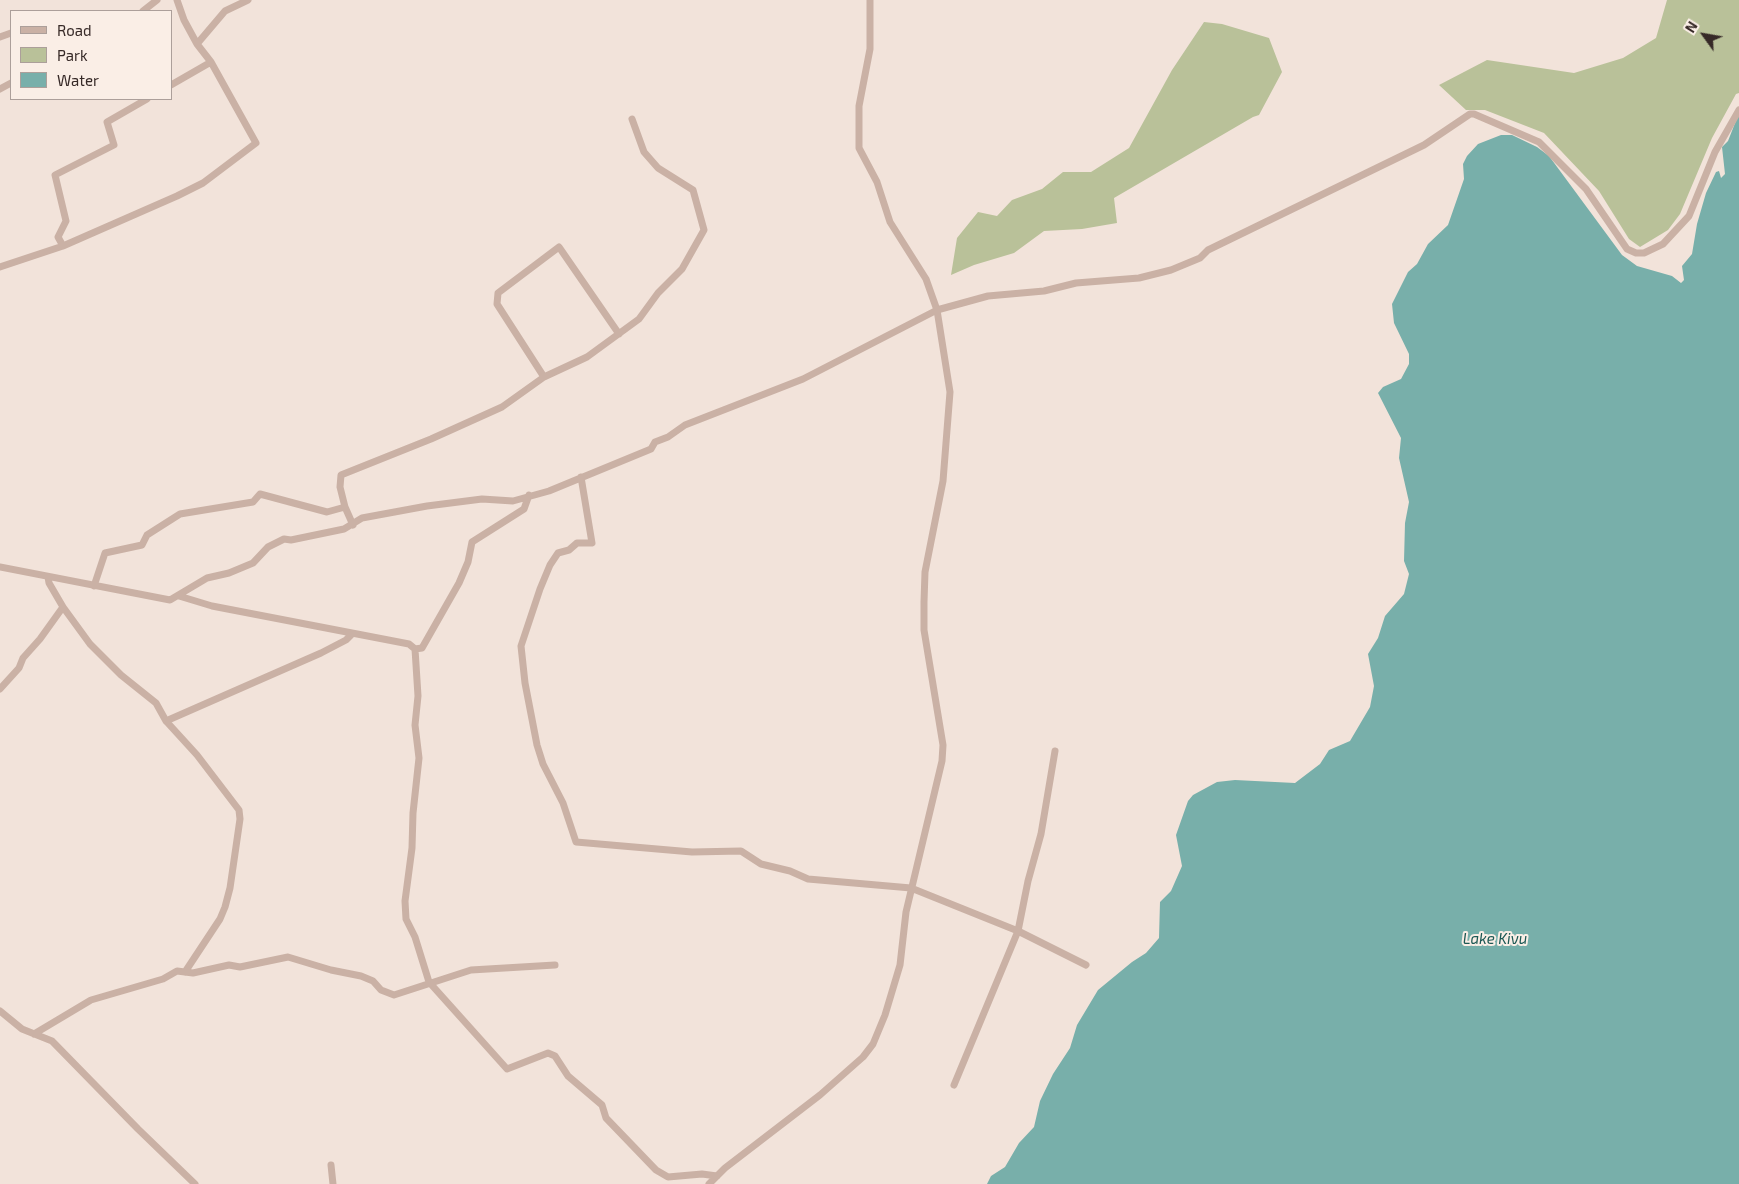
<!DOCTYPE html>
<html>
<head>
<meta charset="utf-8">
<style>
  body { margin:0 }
  #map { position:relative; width:1739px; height:1184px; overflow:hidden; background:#f2e3da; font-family:"Exo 2",sans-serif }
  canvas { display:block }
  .legend { position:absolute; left:10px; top:10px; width:162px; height:90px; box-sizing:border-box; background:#faeee6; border:1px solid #ac9f9a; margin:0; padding:6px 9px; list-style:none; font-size:15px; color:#362927 }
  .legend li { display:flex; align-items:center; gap:10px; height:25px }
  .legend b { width:25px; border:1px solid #ac9f9a }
  .north { position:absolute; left:1679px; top:10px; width:50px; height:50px; -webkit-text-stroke:4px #faeee6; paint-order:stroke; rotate:302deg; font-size:14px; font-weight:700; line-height:20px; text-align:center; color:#362927 }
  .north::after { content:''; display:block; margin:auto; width:18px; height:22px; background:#362927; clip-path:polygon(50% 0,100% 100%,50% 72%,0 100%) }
</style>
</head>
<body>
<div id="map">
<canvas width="1739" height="1184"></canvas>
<ul class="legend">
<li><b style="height:6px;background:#cab1a5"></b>Road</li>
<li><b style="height:14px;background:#b9c199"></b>Park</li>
<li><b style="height:14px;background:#78afaa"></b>Water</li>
</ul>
<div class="north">N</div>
</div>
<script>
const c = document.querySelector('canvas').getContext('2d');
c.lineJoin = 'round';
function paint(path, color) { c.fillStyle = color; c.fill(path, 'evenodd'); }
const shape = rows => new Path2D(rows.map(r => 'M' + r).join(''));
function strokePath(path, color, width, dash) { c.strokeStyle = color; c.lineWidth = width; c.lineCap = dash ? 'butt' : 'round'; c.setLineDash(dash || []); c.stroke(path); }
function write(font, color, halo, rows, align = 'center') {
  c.font = font + ' "Exo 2",sans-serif'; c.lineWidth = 4; c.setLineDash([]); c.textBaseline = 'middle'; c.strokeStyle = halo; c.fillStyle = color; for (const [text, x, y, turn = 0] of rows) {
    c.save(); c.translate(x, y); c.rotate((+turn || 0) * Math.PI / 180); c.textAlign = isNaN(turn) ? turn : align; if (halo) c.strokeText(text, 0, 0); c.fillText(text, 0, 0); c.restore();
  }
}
paint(shape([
  [1667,0,1739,0,1739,93,1736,94,1712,138,1680,214,1668,230,1640,247,1629,239,1599,191,1544,133,1485,110,1466,110,1439,85,1487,60,1574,73,1623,58,1656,38],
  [1204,22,1222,24,1269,38,1282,72,1259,115,1253,117,1114,198,1117,223,1082,229,1044,231,1014,253,974,265,951,275,957,238,978,212,997,216,1012,200,1042,189,1063,172,1091,172,1129,148,1172,70]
]), '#b9c199');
paint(shape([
  [1739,113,1739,1184,987,1184,991,1176,1005,1167,1019,1143,1034,1127,1040,1101,1053,1074,1070,1048,1077,1025,1098,990,1132,962,1146,953,1159,938,1160,902,1171,891,1182,866,1176,835,1188,801,1193,795,1217,782,1235,780,1295,783,1320,764,1329,750,1350,741,1370,707,1374,686,1368,654,1378,638,1385,616,1404,594,1409,574,1404,561,1405,523,1409,502,1399,458,1401,438,1378,393,1383,387,1401,379,1409,364,1409,354,1394,323,1392,304,1408,272,1417,264,1428,244,1448,225,1464,179,1463,164,1467,156,1478,144,1501,135,1512,135,1537,147,1549,156,1622,255,1637,266,1672,276,1681,283,1684,280,1682,266,1692,254,1697,224,1706,193,1716,172,1719,171,1721,178,1725,174,1722,147,1728,141]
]), '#78afaa');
strokePath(shape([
  [143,11,157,0],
  [0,37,11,33],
  [197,44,225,11,248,0],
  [171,85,211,62],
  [0,89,11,83],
  [63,246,58,237,66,221,55,175,114,145,107,122,147,99],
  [0,267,63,246,177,196,203,183,256,143,211,62,197,44,184,20,177,0],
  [544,377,497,304,498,293,559,247,619,334],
  [581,477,592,543,577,543,569,550,558,553,550,565,540,589,521,646,525,683,537,745,543,764,563,803,576,842,692,852,741,851,761,864,790,871,808,879,911,888,1018,931,1086,965],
  [353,525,345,507,340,487,341,475,431,439,502,407,544,377,587,357,639,319,658,293,682,269,704,230,693,190,658,168,644,152,632,119],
  [0,567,170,600,207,578,229,573,253,563,268,547,284,539,291,540,344,529,362,518,427,506,482,499,513,501,549,491,651,449,655,442,668,437,685,425,803,379,937,310,988,296,1044,291,1076,283,1139,278,1171,270,1200,258,1208,250,1424,145,1470,114,1474,114,1539,142,1586,189,1627,249,1636,253,1644,253,1663,244,1689,216,1715,152,1739,110],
  [94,586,105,553,142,545,147,535,180,514,253,502,260,494,327,512,345,507],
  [179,596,212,606,409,644,415,649,422,648,459,583,468,562,472,542,524,509,529,495],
  [63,607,90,644,121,675,156,703,166,721,197,755,239,810,240,819,230,888,225,907,220,919,185,972],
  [415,649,418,696,415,725,419,758,413,813,412,848,405,901,406,919,415,937,429,982,507,1069,548,1053,555,1056,568,1076,602,1105,606,1118,656,1170,668,1177,702,1174,717,1176],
  [0,689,19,668,23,658,40,639,63,607,49,583,48,577],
  [166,721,321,653,346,640,351,635],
  [0,1011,22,1029,52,1041,138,1129,195,1184],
  [34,1034,91,1000,163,979,177,971,193,973,229,965,240,967,288,957,331,970,361,976,373,981,381,990,394,995,471,970,555,965],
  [954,1085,1018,931,1028,881,1041,834,1055,751],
  [331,1165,333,1184],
  [709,1184,725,1168,820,1095,863,1057,873,1044,885,1015,900,965,906,912,942,761,943,745,924,630,924,602,925,572,943,481,950,392,937,310,926,279,890,222,877,182,859,148,859,106,870,49,870,0]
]), '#cab1a5', 7);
write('italic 15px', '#1c5854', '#faeee6', [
  ["Lake Kivu",1495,939]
]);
</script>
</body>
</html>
